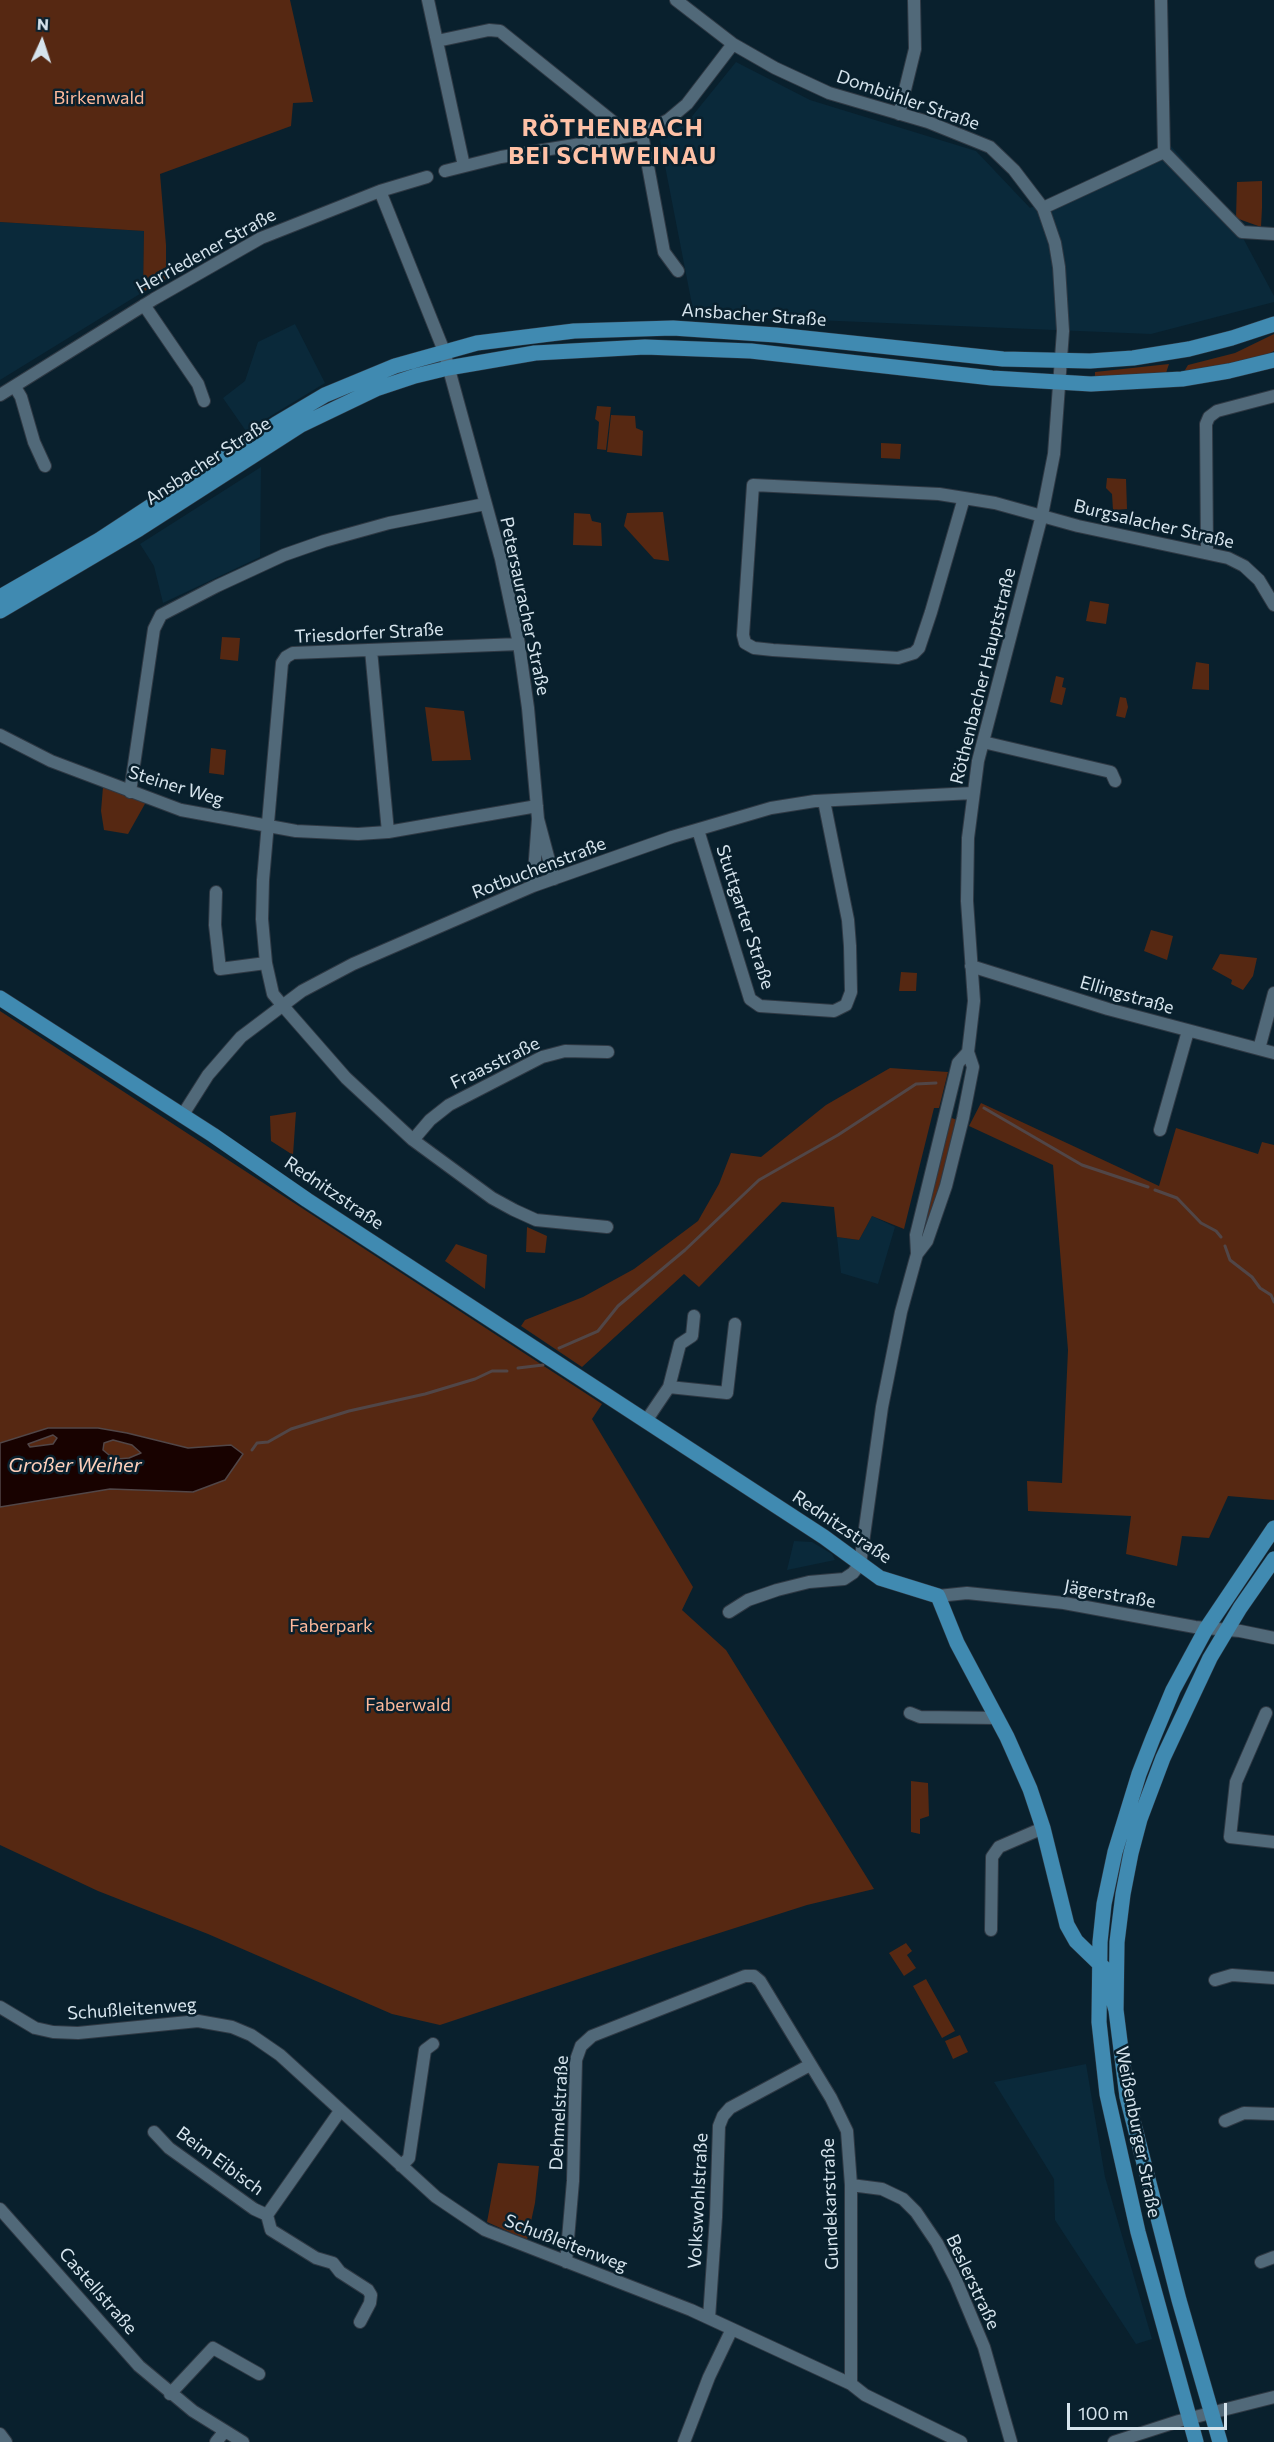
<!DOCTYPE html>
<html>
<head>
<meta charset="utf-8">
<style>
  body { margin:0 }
  #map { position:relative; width:1274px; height:2442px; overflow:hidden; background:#09202d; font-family:Commissioner,sans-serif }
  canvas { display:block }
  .north { position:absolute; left:12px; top:12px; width:60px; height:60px; -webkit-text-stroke:4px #09202d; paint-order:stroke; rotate:3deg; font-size:16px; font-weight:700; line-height:24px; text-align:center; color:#d6e4ed }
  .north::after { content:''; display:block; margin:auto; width:21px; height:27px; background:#d6e4ed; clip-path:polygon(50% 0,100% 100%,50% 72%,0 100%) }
  .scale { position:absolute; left:1067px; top:2403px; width:160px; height:27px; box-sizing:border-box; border:3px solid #d6e4ed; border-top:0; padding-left:8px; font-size:18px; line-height:21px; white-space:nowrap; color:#d6e4ed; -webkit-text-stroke:4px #09202d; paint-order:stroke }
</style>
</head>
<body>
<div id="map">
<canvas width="1274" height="2442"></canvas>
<div class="north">N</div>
<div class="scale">100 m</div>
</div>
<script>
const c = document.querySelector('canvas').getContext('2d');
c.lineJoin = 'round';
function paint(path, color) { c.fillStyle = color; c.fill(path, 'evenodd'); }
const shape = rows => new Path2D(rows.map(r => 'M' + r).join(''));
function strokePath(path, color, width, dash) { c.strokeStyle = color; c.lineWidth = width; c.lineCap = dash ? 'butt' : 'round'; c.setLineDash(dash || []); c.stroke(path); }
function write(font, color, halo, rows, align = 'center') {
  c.font = font + ' Commissioner,sans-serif'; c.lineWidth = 5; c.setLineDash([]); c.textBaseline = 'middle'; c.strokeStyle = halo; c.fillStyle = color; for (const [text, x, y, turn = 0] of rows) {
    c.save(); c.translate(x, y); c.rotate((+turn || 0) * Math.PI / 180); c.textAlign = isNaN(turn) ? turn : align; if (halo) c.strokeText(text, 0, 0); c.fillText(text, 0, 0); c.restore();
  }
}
paint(shape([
  [736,62,810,100,976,151,1030,208,1169,144,1227,208,1274,296,1274,302,1151,334,694,315,660,140,689,120],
  [0,222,144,231,143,292,0,380],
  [295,324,325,383,246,431,223,398,245,381,258,342],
  [261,467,260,557,163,603,154,566,140,544],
  [872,1216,895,1227,878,1284,841,1273,837,1237,859,1240],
  [794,1541,812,1542,832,1554,835,1560,787,1570],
  [1086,2064,1105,2177,1152,2339,1136,2344,1055,2220,1054,2179,994,2082]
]), '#0a293a');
paint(shape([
  [0,0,290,0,313,102,293,103,291,126,160,174,166,245,166,279,143,292,144,231,0,222],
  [1262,181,1262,208,1261,227,1236,218,1237,182],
  [1274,334,1274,351,1266,355,1243,363,1186,372,1185,370,1188,365,1235,353],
  [1169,364,1165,376,1095,379,1095,372],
  [597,406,611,407,606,450,597,449,599,422,595,419],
  [611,415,635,416,636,428,643,431,642,456,607,452],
  [881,443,901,444,900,459,881,458],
  [1107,478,1126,479,1127,509,1113,510,1112,494,1106,488],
  [663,512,669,561,654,559,624,526,627,513],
  [574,513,590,514,592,521,601,523,602,546,573,545],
  [1090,601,1109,604,1106,624,1086,621],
  [222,637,240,638,238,661,220,659],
  [1196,662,1209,664,1209,690,1192,689],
  [1056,676,1064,678,1062,687,1066,688,1062,705,1050,702],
  [1120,697,1126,698,1128,707,1125,718,1116,716],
  [425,707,464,711,471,760,432,761],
  [211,748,226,750,224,775,209,773],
  [103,787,146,802,128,834,104,830,101,811],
  [1151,930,1173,936,1167,960,1144,951],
  [1220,954,1257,958,1253,976,1243,990,1231,984,1232,980,1212,969],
  [901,972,917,973,916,991,899,991],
  [0,1011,602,1404,592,1419,693,1587,682,1610,726,1650,874,1889,807,1905,663,1951,440,2025,392,2014,208,1934,98,1891,0,1845],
  [890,1068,948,1072,939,1108,934,1108,904,1229,872,1216,859,1240,837,1237,834,1207,782,1202,699,1287,684,1274,582,1367,521,1326,525,1320,583,1297,634,1269,698,1221,719,1184,731,1153,761,1157,826,1105],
  [981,1103,1159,1186,1176,1128,1258,1154,1262,1142,1274,1145,1274,1500,1228,1496,1209,1538,1182,1536,1177,1566,1126,1554,1131,1516,1028,1511,1027,1481,1062,1483,1068,1350,1053,1165,969,1126],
  [296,1112,293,1155,271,1141,270,1116],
  [949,1117,960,1121,924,1240,921,1238],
  [527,1227,547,1236,545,1253,526,1252],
  [456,1244,487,1255,485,1289,445,1261],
  [911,1781,928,1783,929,1816,920,1819,920,1834,911,1832],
  [906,1943,912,1951,907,1955,916,1968,904,1976,889,1953],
  [926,1979,955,2031,942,2038,913,1986],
  [960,2035,968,2052,953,2059,945,2041],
  [498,2163,539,2166,535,2203,527,2240,487,2222]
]), '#562812');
const water = shape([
  [48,1428,98,1428,127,1433,188,1448,231,1445,243,1454,225,1480,193,1492,110,1489,0,1507,0,1443,48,1428],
  [53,1435,57,1438,53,1444,30,1447,28,1444,53,1435],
  [113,1440,132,1445,141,1453,129,1458,117,1459,109,1455,103,1450,104,1443,113,1440]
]);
paint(water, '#180200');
strokePath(water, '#514647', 1.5);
strokePath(shape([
  [984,1108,1082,1165,1148,1187],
  [1155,1190,1177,1198,1201,1223,1216,1231,1221,1237],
  [1225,1246,1230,1260,1252,1277,1260,1288,1271,1295,1274,1302],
  [559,1348,598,1331,618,1306,685,1250,759,1180,838,1135,916,1084,936,1083],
  [518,1368,543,1365],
  [252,1450,257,1443,268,1442,291,1429,349,1411,425,1394,475,1379,492,1371,507,1371]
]), '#514647', 3);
const minor = shape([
  [428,0,464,166],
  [676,0,733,44,775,68,829,93,928,122,990,147,1014,170,1043,208,1055,243,1059,267,1063,331,1054,454,1042,515,978,761,968,838,967,901,974,1001,968,1052,973,1067,963,1118,946,1186,927,1241,917,1254],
  [1161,0,1164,152],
  [437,41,489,30,500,31,617,125,620,138],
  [899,114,915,49,914,0],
  [642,134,664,252,678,271],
  [1164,152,1242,232,1274,234],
  [445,171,501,157,642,134,668,120,687,104,733,44],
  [380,191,444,351,501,559,519,644,528,708,538,819],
  [1043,208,1164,152],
  [144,305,198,384,204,401],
  [15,387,21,397,34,442,45,466],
  [0,395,154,299,261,238,380,191,427,177],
  [964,498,931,612,919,648,914,653,898,658,773,650,754,648,745,643,743,635,753,485,939,494,964,498,995,503,1078,526,1228,558,1244,566,1259,580,1274,605],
  [1207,553,1206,424,1209,417,1217,411,1274,396],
  [519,644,293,653,286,657,282,663,263,880,262,919,266,963,273,994,283,1006,346,1078,413,1140,492,1198,514,1210,536,1220,607,1227],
  [371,650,388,832],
  [0,735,51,761,181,810,296,831,358,834,388,832,537,806],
  [983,742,1111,772,1115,781],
  [130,792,154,629,161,615,217,586,284,555,324,541,389,523,485,504],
  [698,830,750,999,760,1006,834,1011,846,1005,851,992,850,946,848,920,824,801],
  [533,886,538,819,554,879],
  [216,892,215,925,220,969,266,963],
  [971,966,1108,1009,1274,1053],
  [1259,1049,1274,993],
  [182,1116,208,1075,241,1037,302,991,353,964,533,886,672,837,771,808,815,801,973,793],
  [1160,1130,1188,1031],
  [413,1140,430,1120,449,1105,542,1057,565,1051,608,1052],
  [669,1387,727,1393,735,1324],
  [646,1421,669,1387,680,1344,692,1336,694,1316],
  [938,1596,967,1593,1064,1603,1195,1627,1240,1631,1274,1638],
  [729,1612,748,1600,777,1590,809,1582,844,1579,853,1573,860,1564,882,1407,901,1312,917,1254,916,1235,958,1063,968,1052],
  [910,1713,920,1717,998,1718],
  [1266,1713,1236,1782,1230,1837,1274,1842],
  [991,1930,992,1857,999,1847,1043,1828],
  [1215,1980,1232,1975,1274,1978],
  [0,2007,35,2028,53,2032,78,2033,198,2021,232,2027,251,2035,280,2055,436,2197,485,2230,691,2310,851,2384,865,2395,961,2442],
  [1225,2121,1244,2113,1274,2114],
  [154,2132,169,2148,254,2209,267,2215,271,2230,316,2258,333,2263,340,2272,368,2290,371,2295,370,2303,360,2322],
  [401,2166,409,2158,425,2050,433,2044],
  [851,2185,882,2189,903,2199,916,2212,937,2243,956,2280,984,2347,1011,2442],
  [0,2209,139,2366,193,2411,243,2442],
  [267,2215,340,2111],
  [566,2262,573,2181,576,2060,581,2046,592,2036,745,1976,754,1976,760,1981,831,2098,847,2131,851,2185,851,2384],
  [1261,2262,1274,2257],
  [709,2318,716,2217,719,2126,723,2116,730,2108,810,2065],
  [170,2394,213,2348,259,2374],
  [0,2434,6,2442],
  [216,2442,225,2431],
  [684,2442,709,2377,732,2329],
  [1114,2442,1179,2421,1274,2397]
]);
const major = shape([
  [0,597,99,540,276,424,325,395,395,366,477,343,574,331,673,328,776,335,1003,359,1090,361,1133,358,1189,349,1232,338,1274,324],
  [0,611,139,529,301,425,376,389,415,376,448,368,535,353,645,347,751,351,992,378,1091,384,1182,379,1229,371,1274,360],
  [0,998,213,1135,307,1200,824,1537,880,1578,938,1596,957,1643,1007,1737,1030,1789,1043,1828,1067,1925,1076,1941,1108,1972,1108,1983,1116,2010],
  [1196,2442,1138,2232,1107,2094,1099,2022,1100,1942,1104,1904,1115,1852,1139,1774,1153,1738,1173,1690,1206,1629,1274,1528],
  [1220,2442,1179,2300,1127,2097,1116,2010,1117,1942,1123,1894,1131,1853,1140,1819,1163,1758,1210,1658,1240,1608,1274,1559]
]);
strokePath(minor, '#2f3944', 14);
strokePath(major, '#2f3944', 16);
strokePath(minor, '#516979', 12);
strokePath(major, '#408ab1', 15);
write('18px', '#feb99b', '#09202d', [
  ["Birkenwald",99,98],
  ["Faberpark",331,1626],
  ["Faberwald",408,1705]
]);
write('18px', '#d6e4ed', '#09202d', [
  ["Dombühler Straße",908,100,19],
  ["Herriedener Straße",206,251,-29],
  ["Ansbacher Straße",754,315,4],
  ["Ansbacher Straße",208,461,-33],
  ["Burgsalacher Straße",1154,524,13],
  ["Petersauracher Straße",525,606,78],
  ["Triesdorfer Straße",369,633,-3],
  ["Röthenbacher Hauptstraße",983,676,-76],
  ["Steiner Weg",176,786,17],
  ["Rotbuchenstraße",539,868,-21],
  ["Stuttgarter Straße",745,917,72],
  ["Ellingstraße",1127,995,16],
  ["Fraasstraße",495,1063,-26],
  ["Rednitzstraße",334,1193,34],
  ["Rednitzstraße",842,1527,34],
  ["Jägerstraße",1110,1594,10],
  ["Schußleitenweg",132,2009,-4],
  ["Dehmelstraße",559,2113,-87],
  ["Weißenburger Straße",1138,2132,79],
  ["Beim Eibisch",220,2161,36],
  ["Volkswohlstraße",698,2201,-87],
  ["Gundekarstraße",830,2204,-92],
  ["Schußleitenweg",566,2243,21],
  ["Beslerstraße",973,2282,65],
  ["Castellstraße",98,2291,49]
]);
write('italic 20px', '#fecfba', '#09202d', [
  ["Großer Weiher",75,1465]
]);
c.letterSpacing = '1.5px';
write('bold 24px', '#fec1a6', '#09202d', [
  ["RÖTHENBACH",613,128],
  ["BEI SCHWEINAU",613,156]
]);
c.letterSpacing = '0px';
</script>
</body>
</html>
